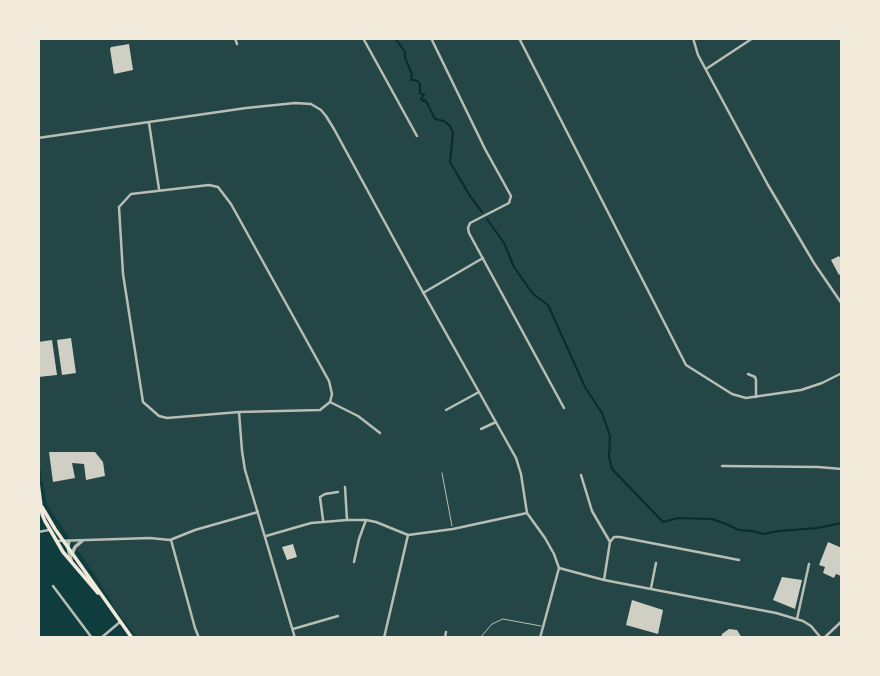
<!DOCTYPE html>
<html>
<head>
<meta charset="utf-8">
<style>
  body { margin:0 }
  #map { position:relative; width:880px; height:676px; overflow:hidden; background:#0f3d3e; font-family:Rubik,sans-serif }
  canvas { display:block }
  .frame { position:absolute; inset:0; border:40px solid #f1e9da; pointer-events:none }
</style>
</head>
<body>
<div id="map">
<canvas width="880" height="676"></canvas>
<div class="frame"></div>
</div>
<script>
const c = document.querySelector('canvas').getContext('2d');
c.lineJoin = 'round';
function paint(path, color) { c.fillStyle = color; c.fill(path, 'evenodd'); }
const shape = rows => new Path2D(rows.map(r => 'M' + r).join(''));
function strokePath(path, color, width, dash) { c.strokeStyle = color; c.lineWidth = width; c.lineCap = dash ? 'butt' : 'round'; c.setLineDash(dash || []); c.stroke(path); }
paint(shape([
  [38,39,841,39,841,637,137,637,114,608,101,584,47,505,41,474,38,456]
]), '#244646');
strokePath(shape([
  [395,38,405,52,405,58,412,74,411,80,416,80,420,84,420,93,424,95,421,99,423,101,425,100,427,103,435,119,444,121,450,126,453,133,450,162,470,196,482,212],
  [487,219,504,243,514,267,533,294,548,305,585,387,602,413,610,436,609,457,612,469,663,522,678,518,712,519,726,524,739,530,752,531,763,534,779,531,817,528,842,523],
  [38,633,40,638]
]), '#0a2a2b', 2);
paint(shape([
  [129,44,133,70,114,74,110,49,111,47],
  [839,256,842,261,842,273,839,275,831,260],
  [71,338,76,373,62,375,57,340],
  [52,340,57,375,38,377,38,342],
  [49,452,95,452,103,462,105,476,86,480,84,464,72,463,75,478,53,482],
  [828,542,842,548,841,576,836,574,834,578,823,573,825,567,819,565],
  [293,544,297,557,287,560,282,547],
  [782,577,802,580,795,609,773,600],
  [632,600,663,610,658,634,626,625],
  [729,629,737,630,742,638,721,638,722,634]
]), '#cfcfc3');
strokePath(shape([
  [442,473,452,526],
  [480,638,492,624,503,619,541,626]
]), '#b8beb3', 1);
strokePath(shape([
  [235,38,237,44],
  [363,38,417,136],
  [431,38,485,149,511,196,509,203,470,223,468,228,469,233,564,408],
  [519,38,686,365,732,394,746,398,801,390,822,383,842,373],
  [693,38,698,55,768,185,814,263,842,304],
  [706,69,753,38],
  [149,123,159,189],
  [38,138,246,108,295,103,311,104,321,110,326,116,334,129,419,285,516,458,521,474,527,513,545,538,554,554,559,568],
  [209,185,218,187,231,204,329,381,332,394,330,402,320,410,239,412,167,418,159,416,143,402,123,274,119,207,131,194,209,185],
  [423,293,483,258],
  [748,374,755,377,756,380,756,397],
  [330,402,358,416,380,433],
  [446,410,479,392],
  [239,412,242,451,245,470,295,638],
  [481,429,496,422],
  [722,466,818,467,842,469],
  [581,475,592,511,610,542,604,580],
  [345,487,347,520],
  [323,520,320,497,325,494,338,492],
  [38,532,49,530],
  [266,536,311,523,347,520,366,520,376,522,408,535,453,529,527,513],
  [171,540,195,628,199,638],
  [56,541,150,538,170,540,195,530,258,512],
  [610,542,614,537,620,537,739,560],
  [354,562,359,539,366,520],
  [559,568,604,580,776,613,803,621,811,626,821,638],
  [53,586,92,638],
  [651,588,656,563],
  [797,619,809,564],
  [293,629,338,616],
  [101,638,120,622],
  [384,638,408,535],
  [445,638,446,632],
  [540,638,559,568],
  [824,638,842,621]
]), '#b8beb3', 2.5);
strokePath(shape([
  [69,541,68,547,71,560],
  [72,554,75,547,82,541]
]), '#b8beb3', 3.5);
strokePath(shape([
  [38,483,42,514,45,521,63,552,98,593],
  [42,507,55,529,132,638]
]), '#f1e9da', 3.5);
</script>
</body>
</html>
